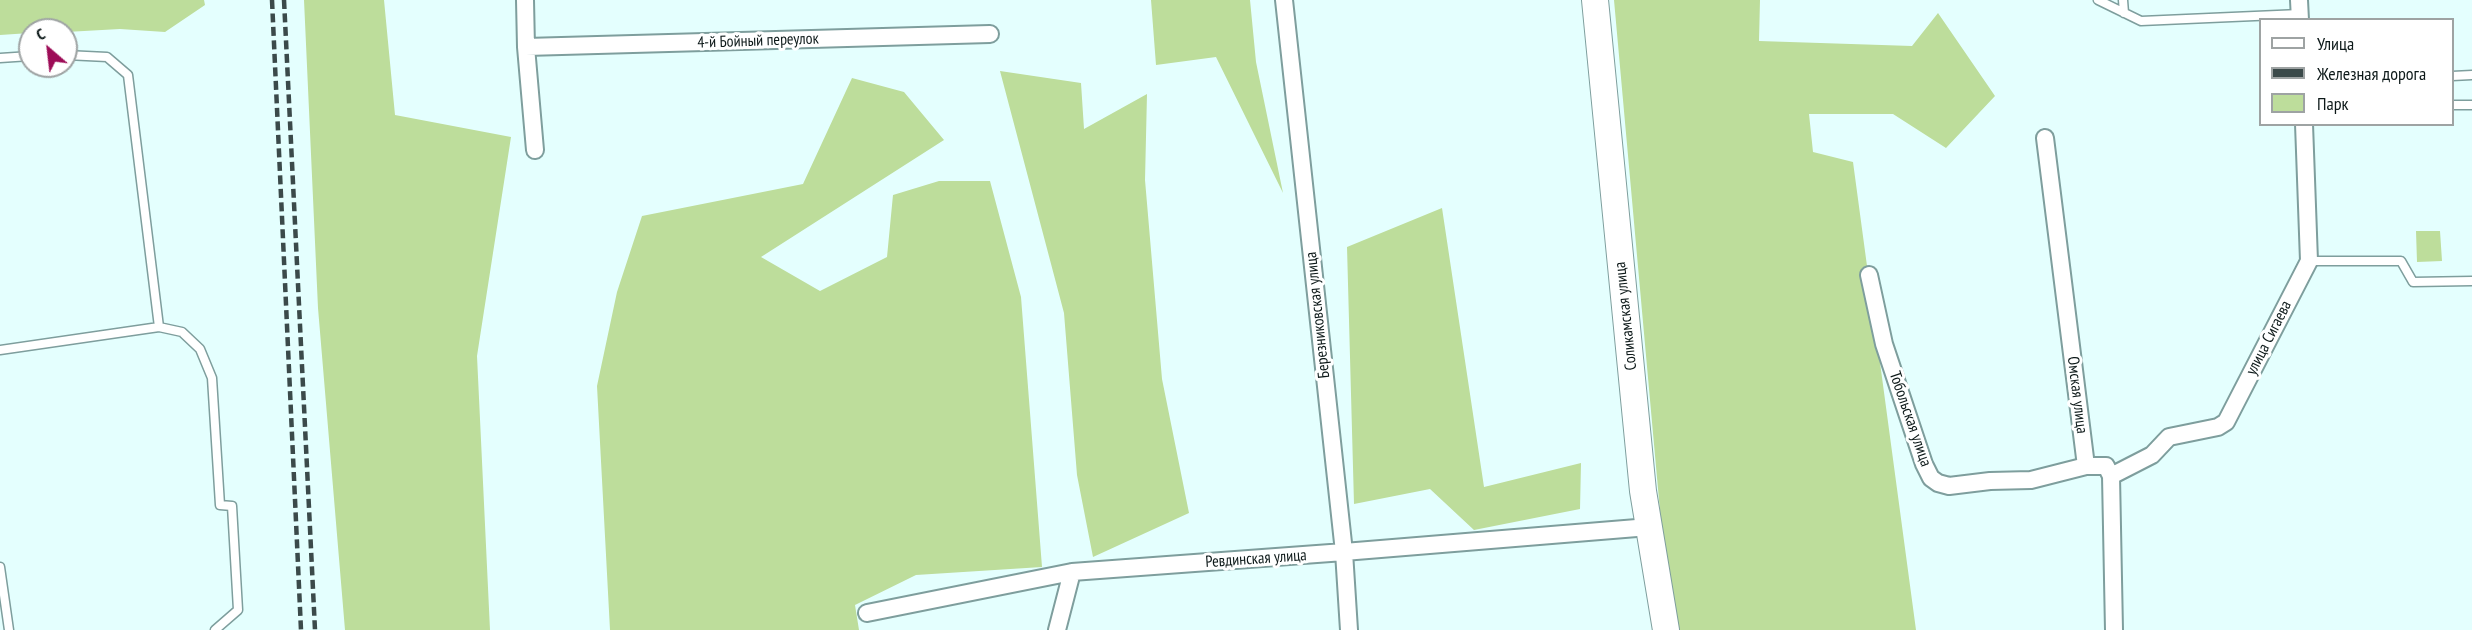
<!DOCTYPE html>
<html>
<head>
<meta charset="utf-8">
<style>
  body { margin:0 }
  #map { position:relative; width:2472px; height:630px; overflow:hidden; background:#e4fffe; font-family:"PT Sans Narrow",sans-serif }
  canvas { display:block }
  .legend { position:absolute; left:2259px; top:18px; width:195px; height:108px; box-sizing:border-box; background:#fff; border:2px solid #9ea3a3; margin:0; padding:8px 10px; list-style:none; font-size:18px; color:#0d1919 }
  .legend li { display:flex; align-items:center; gap:12px; height:30px }
  .legend b { width:30px; border:2px solid #9ea3a3 }
  .north { position:absolute; left:18px; top:18px; width:60px; height:60px; box-sizing:border-box; background:#fff; border:2px solid #9ea3a3; border-radius:50%; rotate:332deg; font-size:16px; font-weight:700; line-height:24px; text-align:center; color:#0d1919 }
  .north::after { content:''; display:block; margin:auto; width:21px; height:27px; background:#9d0c57; clip-path:polygon(50% 0,100% 100%,50% 72%,0 100%) }
</style>
</head>
<body>
<div id="map">
<canvas width="2472" height="630"></canvas>
<ul class="legend">
<li><b style="height:8px;background:#fff"></b>Улица</li>
<li><b style="height:8px;background:#3b4a4a"></b>Железная дорога</li>
<li><b style="height:16px;background:#bddd9b"></b>Парк</li>
</ul>
<div class="north">С</div>
</div>
<script>
const c = document.querySelector('canvas').getContext('2d');
c.lineJoin = 'round';
function paint(path, color) { c.fillStyle = color; c.fill(path, 'evenodd'); }
const shape = rows => new Path2D(rows.map(r => 'M' + r).join(''));
function strokePath(path, color, width, dash) { c.strokeStyle = color; c.lineWidth = width; c.lineCap = dash ? 'butt' : 'round'; c.setLineDash(dash || []); c.stroke(path); }
function write(font, color, halo, rows, align = 'center') {
  c.font = font + ' "PT Sans Narrow",sans-serif'; c.lineWidth = 6; c.setLineDash([]); c.textBaseline = 'middle'; c.strokeStyle = halo; c.fillStyle = color; for (const [text, x, y, turn = 0] of rows) {
    c.save(); c.translate(x, y); c.rotate((+turn || 0) * Math.PI / 180); c.textAlign = isNaN(turn) ? turn : align; if (halo) c.strokeText(text, 0, 0); c.fillText(text, 0, 0); c.restore();
  }
}
paint(shape([
  [0,0,204,0,205,5,165,32,120,29,66,32,30,30,30,33,0,35],
  [304,0,384,0,395,115,511,137,477,356,490,630,345,630,318,308],
  [1151,0,1250,0,1256,62,1283,193,1216,57,1156,65],
  [1614,0,1760,0,1759,41,1912,46,1938,13,1995,96,1946,148,1893,114,1809,114,1813,152,1853,162,1916,630,1678,630,1661,522],
  [1000,71,1081,83,1084,129,1147,94,1145,180,1162,379,1189,513,1093,557,1077,475,1064,313],
  [852,78,904,92,944,140,761,257,820,291,887,257,893,195,939,181,990,181,1021,297,1042,567,916,575,855,605,859,630,610,630,597,386,617,292,642,216,803,184],
  [1442,208,1484,487,1581,463,1580,509,1474,530,1430,489,1354,504,1347,247],
  [2416,231,2440,231,2442,261,2417,262]
]), '#bddd9b');
const service = shape([
  [2098,0,2141,21,2300,14],
  [2123,0,2124,13],
  [0,58,30,56],
  [2452,76,2472,75],
  [2452,105,2472,105],
  [2309,261,2401,261,2413,282,2472,281],
  [159,327,182,332,200,349,212,378,220,505,232,506,238,610,215,630],
  [0,350,159,327,128,75,107,57,66,55],
  [0,567,9,630]
]);
const minor = shape([
  [525,0,526,47,535,150],
  [1284,0,1344,552,1349,630],
  [2299,0,2300,20],
  [526,47,990,34],
  [2045,138,2086,466,2106,466,2111,476,2114,630],
  [1869,275,1884,344,1924,464,1931,478,1938,483,1949,486,1990,481,2031,480,2086,466],
  [2111,476,2152,455,2169,437,2218,427,2226,422,2309,261,2304,124],
  [867,613,1072,572,1344,552,1649,527],
  [1057,630,1072,572]
]);
const primary = shape([
  [1595,0,1643,491,1666,630]
]);
strokePath(service, '#7e9e9d', 11);
strokePath(minor, '#7e9e9d', 20);
strokePath(primary, '#7e9e9d', 28);
strokePath(service, '#fff', 8);
strokePath(minor, '#fff', 16);
strokePath(primary, '#fff', 26);
strokePath(shape([
  [272,0,301,630],
  [284,0,315,630]
]), '#3b4a4a', 4.5, [9, 4.5]);
write('16px', '#0d1919', '#fff', [
  ["4-й Бойный переулок",758,41,-2],
  ["Березниковская улица",1318,315,-96],
  ["Соликамская улица",1626,316,-96],
  ["улица Сигаева",2269,338,-63],
  ["Омская улица",2077,395,83],
  ["Тобольская улица",1910,419,71],
  ["Ревдинская улица",1256,559,-4]
]);
</script>
</body>
</html>
